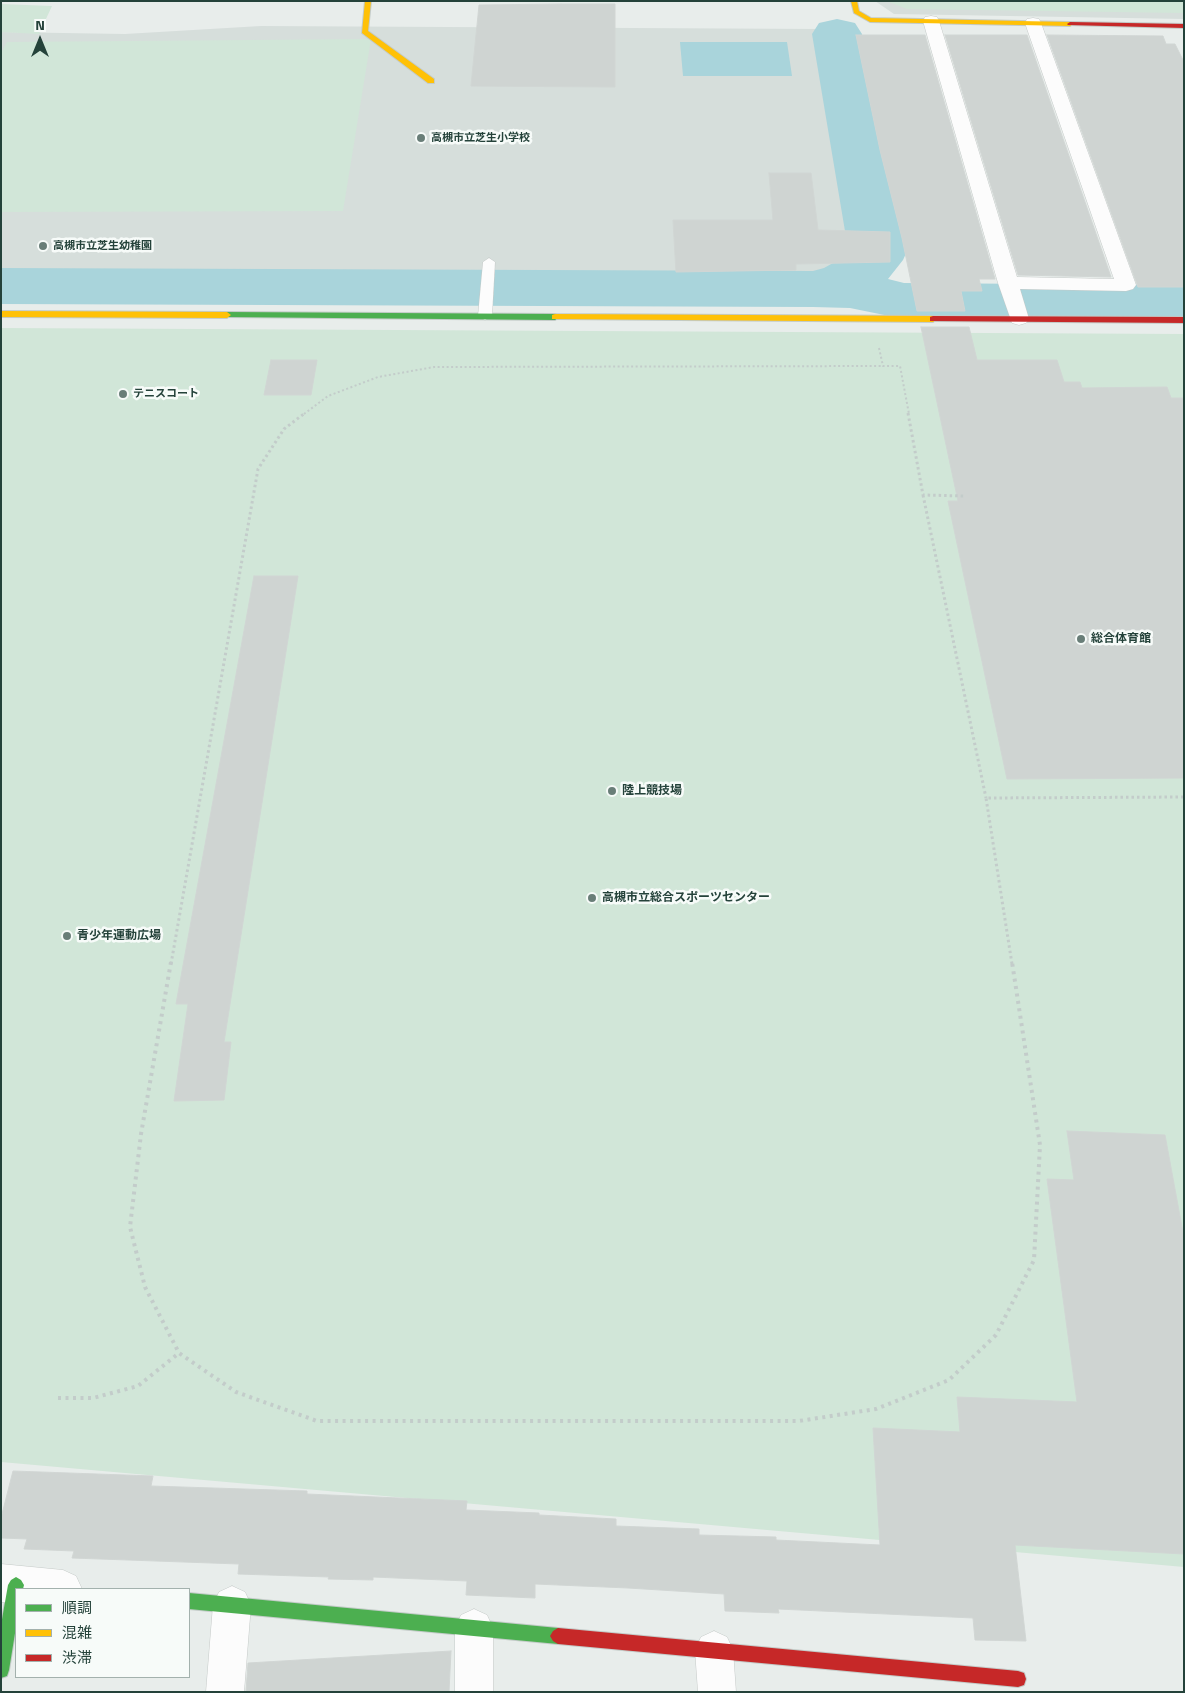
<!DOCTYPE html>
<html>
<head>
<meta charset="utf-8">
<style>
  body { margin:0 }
  #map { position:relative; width:1185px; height:1693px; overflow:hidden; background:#e8edeb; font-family:"Titillium Web","Noto Sans JP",sans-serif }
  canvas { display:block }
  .frame { position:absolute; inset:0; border:2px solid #24423a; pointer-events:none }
  .legend { position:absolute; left:15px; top:1588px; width:175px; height:90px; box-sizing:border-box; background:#f7fbf9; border:1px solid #a3b1ad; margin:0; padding:6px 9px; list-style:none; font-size:15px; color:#24423a }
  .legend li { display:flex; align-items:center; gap:10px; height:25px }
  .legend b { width:25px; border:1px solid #a3b1ad }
  .north { position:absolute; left:15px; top:15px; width:50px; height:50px; -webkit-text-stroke:4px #f7fbf9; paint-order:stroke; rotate:0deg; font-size:14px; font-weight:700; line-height:20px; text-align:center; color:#24423a }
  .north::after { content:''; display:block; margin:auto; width:18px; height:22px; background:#24423a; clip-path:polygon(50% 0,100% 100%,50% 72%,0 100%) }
</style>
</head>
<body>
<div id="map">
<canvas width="1185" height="1693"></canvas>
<div class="frame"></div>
<ul class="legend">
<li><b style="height:6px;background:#4caf50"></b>順調</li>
<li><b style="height:6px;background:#ffc107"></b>混雑</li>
<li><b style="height:6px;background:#c62828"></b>渋滞</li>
</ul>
<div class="north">N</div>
</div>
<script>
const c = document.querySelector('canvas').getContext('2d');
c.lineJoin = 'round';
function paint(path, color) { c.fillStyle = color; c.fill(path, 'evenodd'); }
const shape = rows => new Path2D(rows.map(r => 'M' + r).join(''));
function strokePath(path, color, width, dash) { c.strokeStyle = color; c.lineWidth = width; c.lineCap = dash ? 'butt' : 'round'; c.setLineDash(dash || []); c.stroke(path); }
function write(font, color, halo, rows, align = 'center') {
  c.font = font + ' "Titillium Web","Noto Sans JP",sans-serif'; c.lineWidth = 5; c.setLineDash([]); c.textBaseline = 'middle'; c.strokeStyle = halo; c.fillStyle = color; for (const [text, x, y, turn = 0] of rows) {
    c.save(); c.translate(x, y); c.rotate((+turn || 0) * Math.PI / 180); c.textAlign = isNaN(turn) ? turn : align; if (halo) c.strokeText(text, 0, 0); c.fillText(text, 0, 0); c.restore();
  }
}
paint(shape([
  [875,1,1184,1,1184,19,894,14],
  [261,26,819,29,862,242,848,263,814,274,1,275,1,32,125,34]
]), '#d6dedb');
paint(shape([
  [887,1,1184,1,1184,13,907,9],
  [1,4,52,6,39,34,1,32],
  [371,39,343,211,1,212,1,53,7,42],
  [1,328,1184,334,1184,1567,1,1462]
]), '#d1e6d8');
paint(shape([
  [680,42,787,42,792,76,683,76]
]), '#a9d4db');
paint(shape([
  [837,19,855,23,862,34,908,249,903,260,888,279,904,283,1184,285,1184,321,904,319,850,308,813,307,1,304,1,268,813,271,824,268,842,258,848,249,812,34,819,23,837,19]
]), '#a9d4db');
const building = shape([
  [561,4,615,4,615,87,471,86,479,5,561,4],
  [856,35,925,35,995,279,979,279,982,291,961,291,965,311,917,311,902,238,880,150,856,35],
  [945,35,1027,35,1111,277,1018,275,945,35],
  [1047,35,1163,36,1166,44,1175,44,1184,62,1184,287,1138,287,1047,35],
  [769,173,811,173,818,230,890,232,890,262,796,264,796,270,676,272,673,220,773,220,769,173],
  [921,327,969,327,977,360,1057,360,1064,382,1080,382,1082,388,1167,387,1171,398,1184,398,1184,778,1007,779,948,501,958,501,921,327],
  [271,360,317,360,311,395,264,395,271,360],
  [254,576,298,576,224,1042,231,1042,224,1100,174,1101,188,1004,176,1004,254,576],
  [1067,1131,1165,1135,1184,1238,1184,1554,1015,1545,1026,1641,975,1640,973,1618,778,1609,779,1613,725,1611,724,1594,628,1588,535,1584,535,1598,466,1595,467,1581,373,1577,373,1580,328,1579,329,1577,238,1574,239,1564,72,1558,74,1551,24,1549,27,1539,1,1538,1,1518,13,1471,153,1476,151,1486,307,1491,307,1494,467,1501,466,1510,539,1513,539,1515,616,1519,616,1526,699,1529,699,1535,776,1537,776,1540,880,1545,873,1428,960,1432,957,1397,1077,1402,1047,1179,1074,1180,1067,1131],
  [451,1651,449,1692,246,1692,248,1663,451,1651]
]);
paint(building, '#cfd4d2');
strokePath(building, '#d1d6d4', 1);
const lane = shape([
  [489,258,495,262,492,316,485,320,478,316,483,262,489,258]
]);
const street = shape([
  [931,16,937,17,939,21,1017,277,1114,279,1025,23,1027,19,1033,18,1039,19,1041,23,1136,285,1133,289,1126,291,1020,289,1029,319,1026,323,1019,325,1012,323,998,283,923,21,925,17,931,16],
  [1,1564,63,1570,76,1576,82,1589,16,1589,16,1603,1,1602,1,1564],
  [232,1586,245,1592,251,1605,244,1692,206,1692,213,1605,219,1592,232,1586],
  [474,1609,487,1615,493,1628,493,1692,455,1692,455,1628,461,1615,474,1609],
  [714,1631,727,1637,733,1650,736,1692,698,1692,695,1650,701,1637,714,1631]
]);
const fast = shape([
  [227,312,555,314,559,317,555,320,224,317,223,315,227,312],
  [16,1577,21,1580,24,1585,23,1589,16,1589,16,1627,9,1670,7,1676,1,1678,1,1625,8,1585,11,1580,16,1577],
  [189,1593,558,1628,563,1631,566,1636,563,1641,558,1644,189,1609,189,1593]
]);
const slow = shape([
  [365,1,371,1,368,31,434,79,434,83,428,83,362,33,365,1],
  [851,1,857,1,859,11,871,18,1070,22,1073,24,1070,26,870,22,854,13,851,1],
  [1,311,227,312,231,315,227,318,1,317,1,311],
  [555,314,933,316,937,319,933,322,552,319,552,315,555,314]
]);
const jam = shape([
  [1070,22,1184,24,1184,28,1068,25,1067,24,1070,22],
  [933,316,1184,317,1184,323,930,321,930,317,933,316],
  [558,1628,1018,1671,1024,1673,1026,1679,1024,1685,1018,1687,558,1644,553,1641,550,1636,553,1631,558,1628]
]);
strokePath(lane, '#c5cac8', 1);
strokePath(street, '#c5cac8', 1);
strokePath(fast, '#c3cbc8', 2);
strokePath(slow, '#c3cbc8', 2);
strokePath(jam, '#c3cbc8', 2);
strokePath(shape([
  [879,348,883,366,900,366,909,414],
  [304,414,328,396,378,377,434,367,883,366]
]), '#c3ccca', 2, [2, 2.5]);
strokePath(shape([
  [908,413,923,495,965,496],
  [923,495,986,798],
  [171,964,258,469,284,429,305,413],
  [1012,964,986,798,1184,797]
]), '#c3ccca', 3, [2.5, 3]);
strokePath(shape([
  [171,962,141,1134,130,1227,145,1287,179,1353,236,1392,317,1421,799,1421,876,1409,949,1380,996,1335,1034,1260,1040,1145,1012,962],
  [58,1398,93,1398,138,1386,179,1353]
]), '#c3ccca', 4, [3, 4.5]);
paint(lane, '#fcfcfc');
paint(street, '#fcfcfc');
paint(fast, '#4caf50');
paint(slow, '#ffc107');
paint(jam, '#c62828');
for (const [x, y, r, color] of [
  [421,138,5,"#697e78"],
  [43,246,5,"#697e78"],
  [123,394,5,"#697e78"],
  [1081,639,5,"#697e78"],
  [612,791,5,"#697e78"],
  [592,898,5,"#697e78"],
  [67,936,5,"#697e78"]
]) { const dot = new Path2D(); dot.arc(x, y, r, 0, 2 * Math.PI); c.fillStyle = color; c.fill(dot); strokePath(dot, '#f7fbf9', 2); }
write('bold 11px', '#24423a', '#f7fbf9', [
  ["高槻市立芝生小学校",431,138],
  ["高槻市立芝生幼稚園",53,246],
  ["テニスコート",133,394]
], 'left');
write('bold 12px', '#24423a', '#f7fbf9', [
  ["総合体育館",1091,639],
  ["陸上競技場",622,791],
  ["高槻市立総合スポーツセンター",602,898],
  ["青少年運動広場",77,936]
], 'left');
</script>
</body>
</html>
